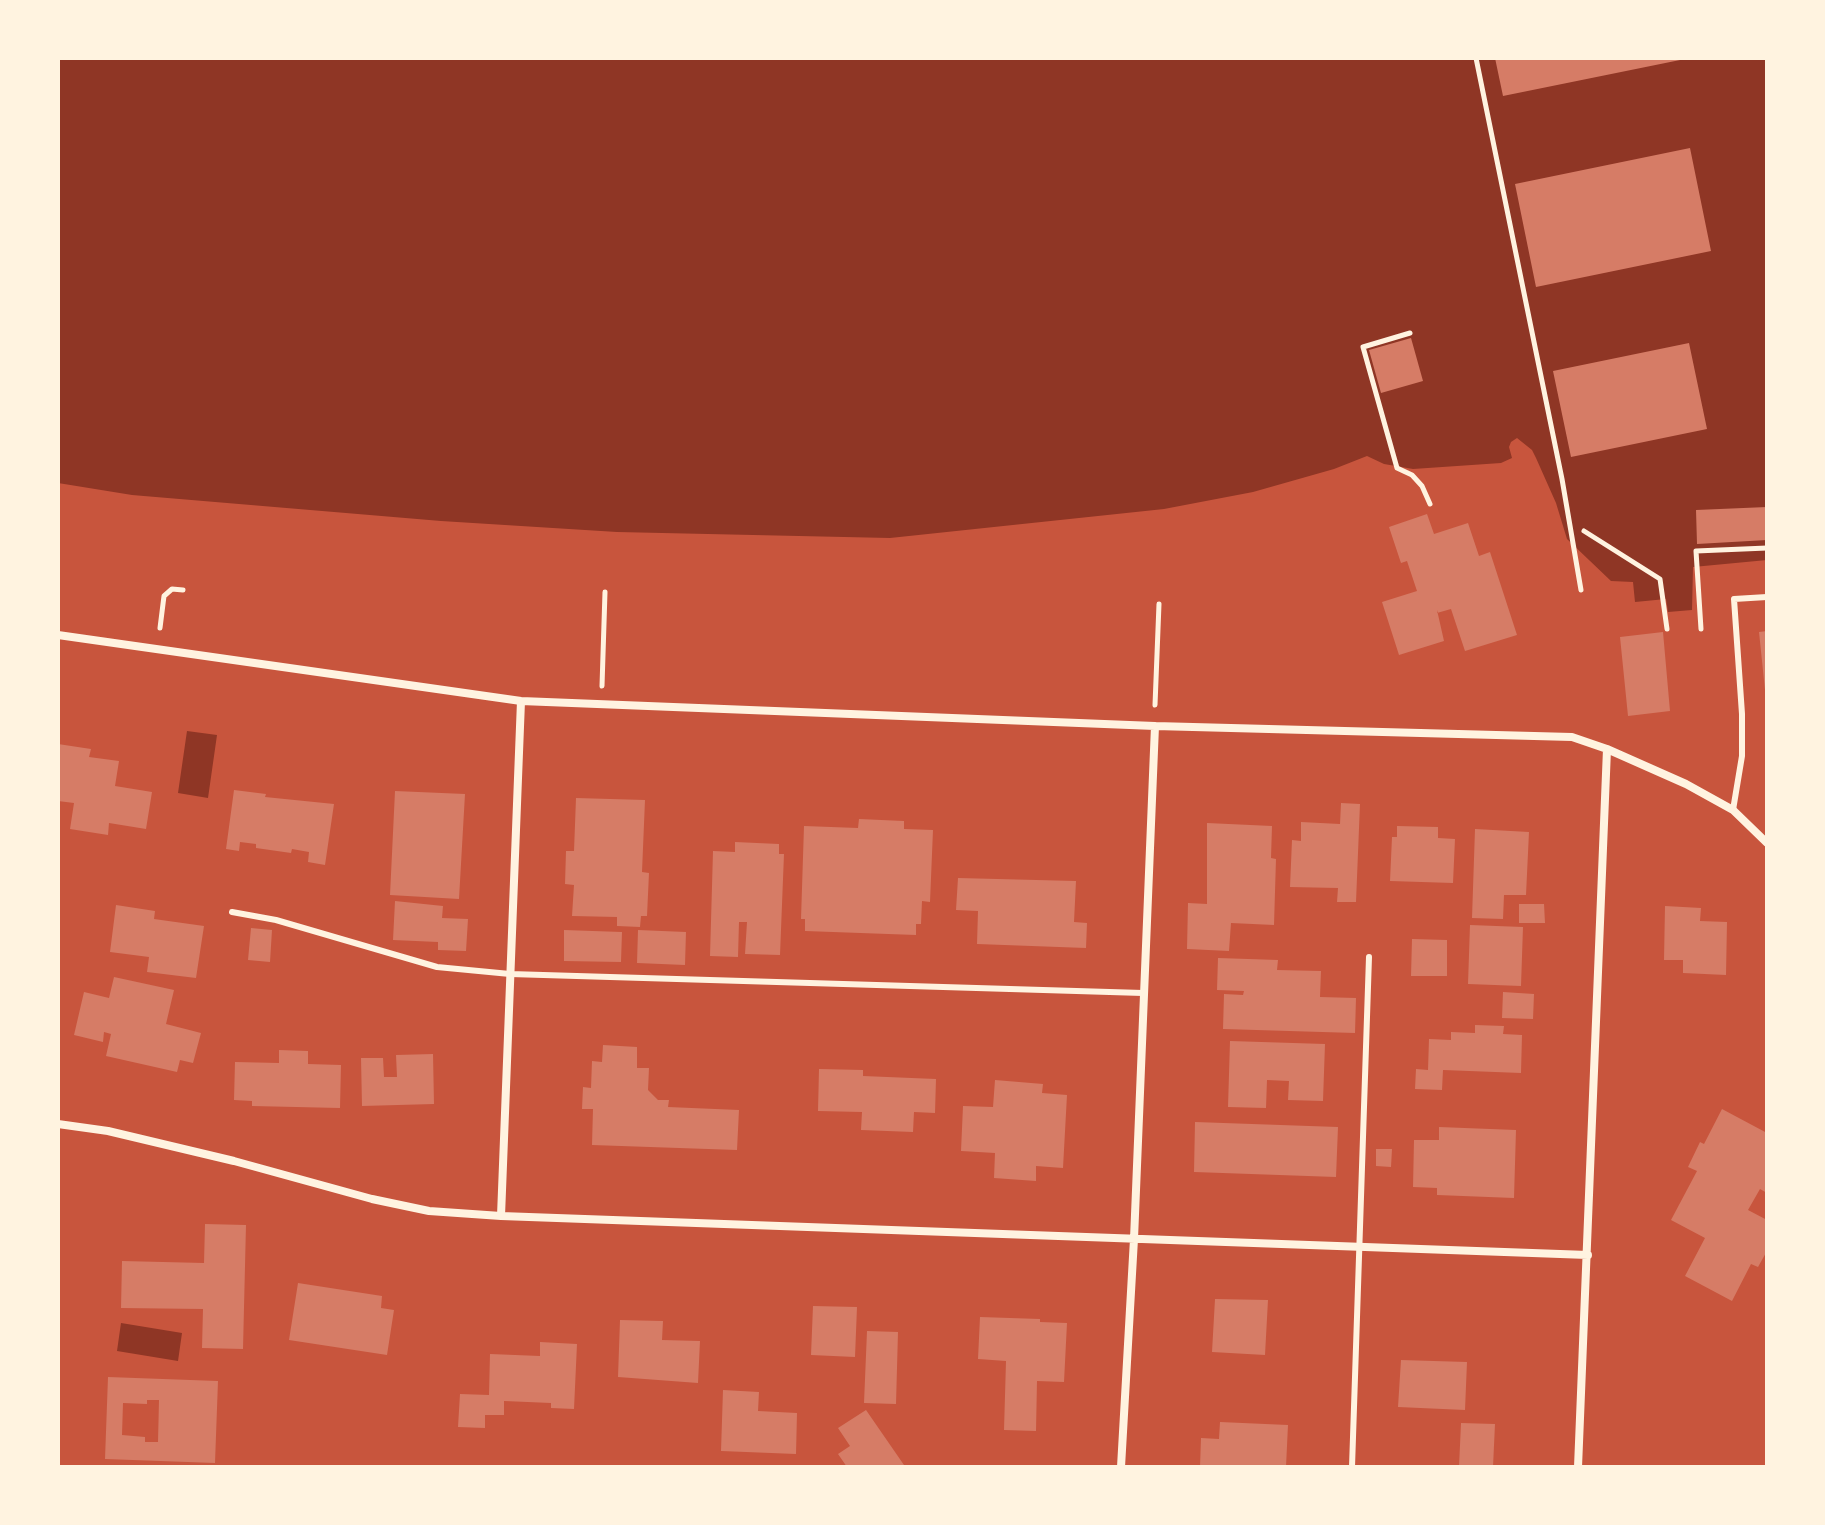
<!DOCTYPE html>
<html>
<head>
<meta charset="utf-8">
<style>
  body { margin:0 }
  #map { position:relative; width:1825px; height:1525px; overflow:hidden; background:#c8553d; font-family:"PT Sans Narrow",sans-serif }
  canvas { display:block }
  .frame { position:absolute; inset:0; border:60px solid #fff3e0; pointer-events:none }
</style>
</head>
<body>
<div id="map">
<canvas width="1825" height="1525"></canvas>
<div class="frame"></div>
</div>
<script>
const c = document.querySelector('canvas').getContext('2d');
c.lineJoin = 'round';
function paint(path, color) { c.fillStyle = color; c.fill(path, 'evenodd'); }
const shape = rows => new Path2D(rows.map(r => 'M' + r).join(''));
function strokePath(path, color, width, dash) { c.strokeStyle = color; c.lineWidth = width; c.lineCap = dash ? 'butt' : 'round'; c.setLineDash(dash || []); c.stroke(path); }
paint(shape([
  [58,58,1767,58,1767,560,1693,567,1692,610,1668,612,1666,599,1635,602,1633,582,1611,581,1567,539,1556,503,1536,458,1532,450,1517,438,1511,442,1509,447,1512,458,1501,463,1413,469,1384,464,1367,456,1334,469,1253,492,1164,509,890,538,617,532,441,521,132,495,58,483],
  [187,731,217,735,208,798,178,793],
  [121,1323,182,1333,178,1361,117,1351]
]), '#8f3625');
paint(shape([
  [1495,58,1684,58,1685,59,1503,96],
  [1690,148,1711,251,1536,287,1515,184],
  [1411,338,1423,381,1381,393,1369,350],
  [1689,343,1707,429,1571,457,1553,371],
  [1767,507,1767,540,1697,544,1696,510],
  [1427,514,1434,534,1468,523,1479,556,1490,552,1517,635,1465,651,1451,609,1437,613,1437,610,1444,641,1399,655,1382,602,1417,591,1407,561,1401,563,1389,527],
  [1767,631,1767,690,1765,690,1759,632],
  [1663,632,1670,711,1628,716,1620,637],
  [58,744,91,749,89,757,119,761,115,786,152,792,146,829,109,823,108,835,70,829,74,803,58,801],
  [234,790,266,794,265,797,334,804,325,865,308,862,309,852,292,849,291,853,256,848,256,844,240,842,239,851,226,849],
  [395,791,465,794,459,899,390,895],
  [576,798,645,800,642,872,649,873,647,916,641,916,640,927,617,926,617,917,572,916,574,885,565,884,566,851,574,851],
  [1341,803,1360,804,1356,902,1337,902,1338,888,1290,887,1292,840,1301,841,1301,822,1340,824],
  [859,819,904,821,904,829,933,830,930,902,922,901,921,924,916,924,916,935,805,931,805,919,801,919,804,826,858,828],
  [1207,823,1272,826,1271,858,1276,859,1274,925,1231,923,1229,951,1187,949,1188,903,1207,904],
  [1397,826,1438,827,1438,838,1455,839,1453,883,1390,881,1392,837,1397,837],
  [1475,829,1529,832,1526,895,1504,895,1503,919,1472,918],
  [735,842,779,844,779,854,784,854,780,955,745,954,747,922,739,922,738,957,710,956,713,851,735,852],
  [958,878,1076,881,1074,922,1087,923,1086,948,977,944,978,911,956,910],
  [395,901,443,906,442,918,468,919,466,951,438,950,438,942,393,940],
  [1519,904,1544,904,1545,923,1519,923],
  [116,905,155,911,154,919,204,926,196,978,147,972,149,957,110,952],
  [1665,906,1701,908,1700,921,1727,922,1726,975,1683,973,1683,960,1664,960],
  [1470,925,1523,927,1521,986,1468,984],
  [251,928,272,930,270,962,248,960],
  [564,930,622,932,621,962,564,961],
  [638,930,686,932,685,965,637,963],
  [1412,939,1447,940,1447,976,1411,976],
  [1218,958,1278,960,1277,970,1321,971,1320,997,1356,998,1355,1033,1223,1029,1224,994,1243,995,1244,991,1217,990],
  [114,977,174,990,166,1024,201,1033,193,1063,180,1060,177,1072,106,1056,111,1034,104,1032,103,1042,74,1035,84,992,109,998],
  [1503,992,1534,994,1533,1019,1502,1018],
  [1475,1025,1504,1026,1503,1034,1522,1035,1521,1073,1443,1070,1442,1090,1415,1089,1416,1069,1428,1070,1429,1039,1451,1040,1451,1032,1475,1033],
  [1230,1041,1325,1044,1323,1101,1288,1100,1289,1081,1267,1080,1266,1108,1228,1107],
  [603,1045,637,1047,637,1068,649,1068,648,1090,658,1100,669,1100,668,1107,739,1110,737,1150,592,1145,593,1109,582,1109,583,1087,591,1088,592,1061,602,1062],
  [279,1050,308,1051,308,1064,341,1065,340,1108,252,1106,252,1101,234,1100,235,1062,279,1063],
  [433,1054,434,1104,362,1106,361,1058,383,1058,384,1077,397,1077,396,1055],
  [819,1069,863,1070,863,1076,936,1079,935,1113,914,1112,913,1132,861,1130,862,1112,818,1111],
  [995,1080,1043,1084,1042,1093,1067,1095,1063,1168,1036,1166,1036,1181,994,1178,995,1153,961,1151,963,1106,993,1107],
  [1722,1109,1767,1133,1767,1193,1760,1189,1748,1210,1767,1220,1767,1251,1758,1267,1751,1264,1732,1301,1685,1276,1705,1238,1671,1220,1697,1171,1688,1167,1700,1142,1704,1144],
  [1195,1122,1338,1127,1336,1177,1194,1172],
  [1439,1127,1516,1130,1514,1198,1437,1195,1437,1188,1413,1187,1414,1140,1439,1140],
  [1376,1149,1392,1149,1391,1167,1376,1166],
  [205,1224,246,1225,243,1349,202,1348,203,1309,121,1308,122,1261,204,1263],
  [298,1283,382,1296,381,1308,394,1310,387,1355,289,1340],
  [1215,1299,1268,1300,1265,1355,1212,1352],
  [813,1306,857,1307,855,1357,811,1355],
  [980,1317,1040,1319,1040,1322,1067,1323,1064,1382,1037,1381,1036,1431,1004,1430,1006,1361,978,1359],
  [620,1320,663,1321,662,1340,700,1341,698,1383,618,1377],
  [867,1331,898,1332,896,1404,864,1403],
  [540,1342,577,1344,574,1409,551,1408,551,1403,504,1401,504,1415,485,1415,485,1428,458,1427,460,1394,489,1395,490,1354,540,1356],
  [1401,1360,1467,1362,1465,1410,1398,1407],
  [108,1377,218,1381,215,1463,105,1459],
  [147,1400,159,1400,158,1442,145,1442,145,1437,122,1435,123,1403,147,1404],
  [723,1390,759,1392,758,1411,797,1413,796,1454,721,1451],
  [866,1410,904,1465,901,1467,847,1467,838,1454,850,1446,838,1428],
  [1220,1422,1288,1425,1286,1467,1200,1467,1201,1438,1219,1439],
  [1461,1423,1495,1424,1493,1467,1459,1467]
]), '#d67c66');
strokePath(shape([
  [1476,58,1562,479,1581,590],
  [1410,333,1363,347,1397,468,1412,475,1422,486,1430,504],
  [1584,531,1660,579,1667,629],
  [160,628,164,596,172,589,183,590],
  [1701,629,1696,551,1767,548],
  [602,686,605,592],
  [1155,705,1159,604]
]), '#fff3e0', 5);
strokePath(shape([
  [1733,810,1742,756,1742,714,1734,599,1767,597],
  [232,912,276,920,437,967,510,974,1143,993],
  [1352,1467,1369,957]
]), '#fff3e0', 6);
strokePath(shape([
  [58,635,521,701,1155,726,1572,737,1607,749,1686,784,1733,810,1767,843],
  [58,1124,108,1131,234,1161,372,1199,429,1211,501,1216,1588,1255],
  [501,1216,521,701],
  [1121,1467,1134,1239,1155,726],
  [1578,1467,1607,749]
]), '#fff3e0', 8);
</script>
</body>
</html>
